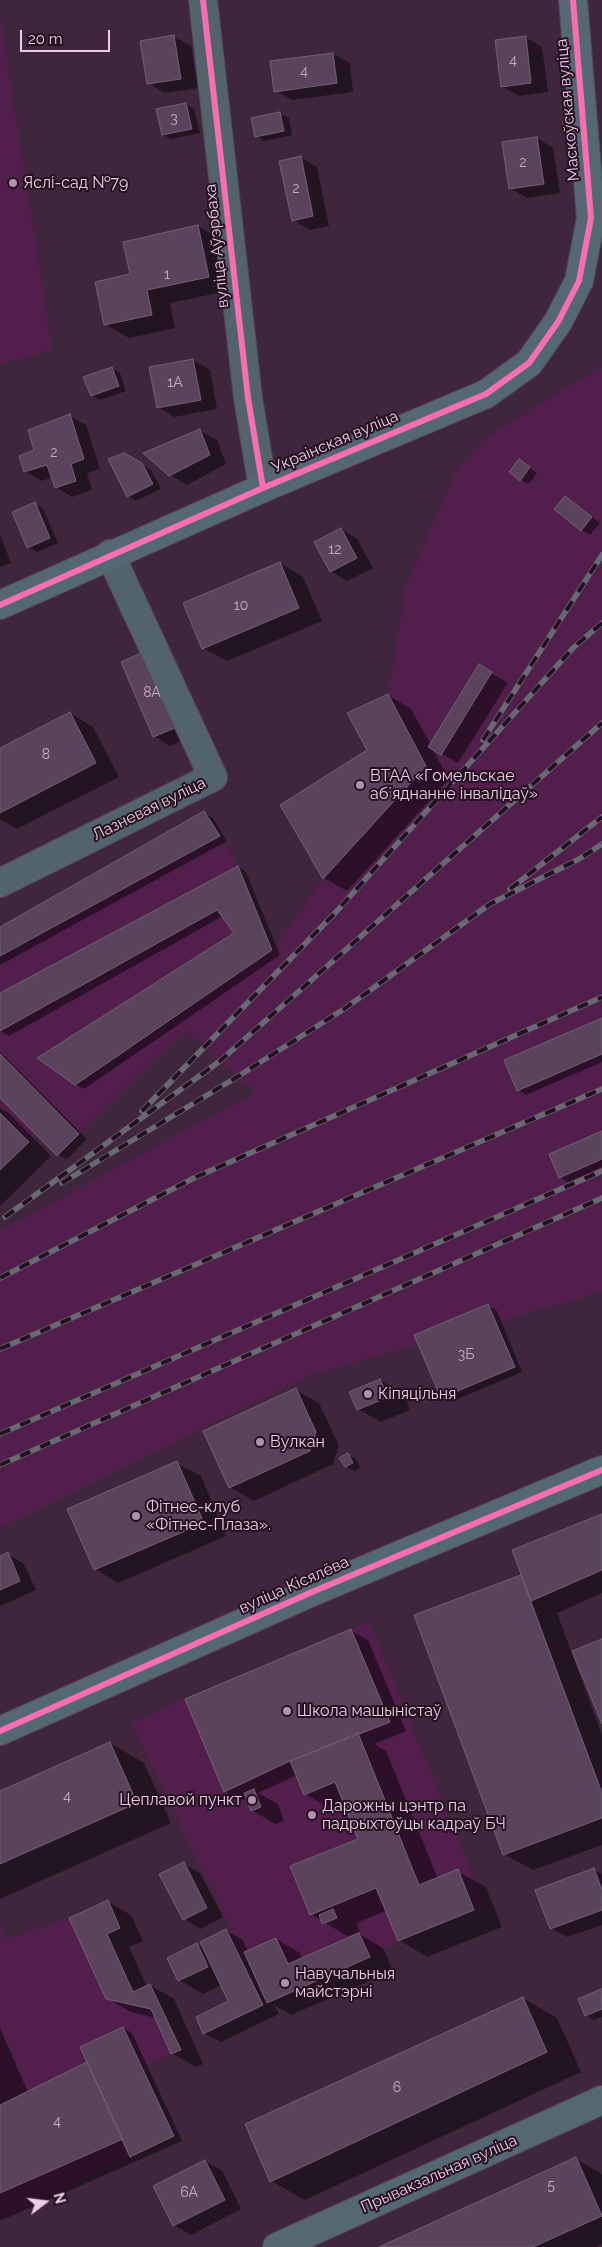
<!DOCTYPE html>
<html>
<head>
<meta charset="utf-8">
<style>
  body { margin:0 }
  #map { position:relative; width:602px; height:2247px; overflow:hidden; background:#40263d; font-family:Raleway,sans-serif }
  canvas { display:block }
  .north { position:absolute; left:20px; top:2177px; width:50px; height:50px; -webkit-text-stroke:4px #251022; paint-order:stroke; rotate:75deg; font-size:14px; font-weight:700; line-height:20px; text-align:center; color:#eccde5 }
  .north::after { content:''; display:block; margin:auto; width:18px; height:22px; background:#eccde5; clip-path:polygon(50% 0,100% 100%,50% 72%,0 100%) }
  .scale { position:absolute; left:20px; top:30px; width:90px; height:22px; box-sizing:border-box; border:2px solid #eccde5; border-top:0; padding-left:6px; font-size:15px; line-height:18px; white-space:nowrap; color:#eccde5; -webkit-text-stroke:4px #251022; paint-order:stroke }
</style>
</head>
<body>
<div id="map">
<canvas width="602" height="2247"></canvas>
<div class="north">N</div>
<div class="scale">20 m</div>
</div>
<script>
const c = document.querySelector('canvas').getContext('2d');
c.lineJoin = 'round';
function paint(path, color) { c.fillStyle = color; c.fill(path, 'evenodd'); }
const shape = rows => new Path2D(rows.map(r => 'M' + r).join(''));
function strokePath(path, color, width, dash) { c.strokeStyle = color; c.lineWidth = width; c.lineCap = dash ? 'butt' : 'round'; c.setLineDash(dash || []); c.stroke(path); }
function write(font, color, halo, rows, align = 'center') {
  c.font = font + ' Raleway,sans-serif'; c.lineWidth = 4; c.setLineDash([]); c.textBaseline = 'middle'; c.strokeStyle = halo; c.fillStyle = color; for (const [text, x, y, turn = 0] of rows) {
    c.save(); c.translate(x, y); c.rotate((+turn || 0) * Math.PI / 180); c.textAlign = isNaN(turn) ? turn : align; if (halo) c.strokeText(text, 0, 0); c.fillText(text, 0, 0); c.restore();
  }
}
paint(shape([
  [0,16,52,350,0,364],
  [602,366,602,1292,314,1374,0,1528,0,1231,255,1093,185,1030,57,1156,35,1134,0,1170,0,927,204,811,238,866,273,950,323,879,426,766,388,694,406,585,456,471,487,437],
  [369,1622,485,1905,398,1941,370,1957,267,2003,131,1724,185,1699],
  [69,1918,106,1999,151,2009,171,2054,142,2068,174,2136,0,2220,0,1927,7,1939]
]), '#521f4c');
paint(shape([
  [174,37,191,46,198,88,165,93,148,83],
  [525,37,542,47,548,92,519,96,502,86],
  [333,54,350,63,353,92,292,100,276,91],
  [186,104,194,109,200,133,171,139,163,135],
  [280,114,289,118,292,135,264,141,256,136],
  [537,138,553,148,560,193,527,198,510,188],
  [300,157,317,167,329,226,310,230,293,220],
  [198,226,221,240,232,290,170,303,175,328,129,338,105,324,131,275],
  [193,360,210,370,217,409,174,417,158,407],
  [112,368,120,373,126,391,100,400,92,396],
  [70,416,86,425,100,469,87,473,92,490,72,497,56,487,53,477,42,481,25,471],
  [200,431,217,440,226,464,187,485,170,475],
  [124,454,151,470,161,489,136,501,128,496],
  [527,466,537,473,529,484,521,480],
  [566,497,600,523,590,535,581,530],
  [35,504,43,509,58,543,37,552,28,547],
  [341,529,357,539,373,568,347,581,331,571],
  [0,534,11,563,0,567],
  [280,563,303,577,322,621,227,661,203,648],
  [123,662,198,734,170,746,154,736],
  [479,666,508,683,458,763,432,748,449,779,347,891,324,878,388,695,411,709,431,745],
  [70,713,93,727,119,777,17,829,0,819,0,749],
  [204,813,213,818,227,841,0,965,0,929],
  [238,867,246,872,280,955,84,1089,76,1084,236,934,223,916,9,1036,0,1031,0,995],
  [602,1019,602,1062,526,1095,518,1090],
  [0,1052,87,1139,67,1159,58,1155,0,1096],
  [0,1108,9,1113,51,1156,0,1206],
  [602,1132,602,1167,568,1182,560,1177],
  [488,1306,497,1311,522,1372,450,1402,442,1397],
  [380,1380,404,1394,410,1410,381,1422,358,1409],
  [296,1390,319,1403,339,1446,333,1464,254,1501,230,1487],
  [348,1455,356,1459,360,1468,354,1471,346,1466],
  [177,1463,201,1476,226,1536,118,1583,95,1569],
  [602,1516,602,1593,557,1613,602,1735,602,1845,533,1870,504,1854,521,1577,524,1579],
  [8,1554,24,1564,36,1590,0,1606,0,1557],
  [351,1631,368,1640,406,1731,374,1744,386,1751,438,1879,457,1871,486,1887,502,1927,427,1957,399,1940,386,1911,356,1923,360,1932,347,1936,311,1914,360,1839,346,1805,333,1810,305,1794,297,1775,258,1793,278,1804,284,1821,275,1824,252,1810,247,1798,241,1801,225,1791],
  [110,1743,144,1763,171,1823,0,1899,0,1792],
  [184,1864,200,1873,223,1917,201,1929,184,1919],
  [594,1870,602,1874,602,1925,567,1937,551,1928],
  [108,1902,131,1915,143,1941,129,1947,147,1987,150,1985,174,1999,203,2064,196,2067,172,2053,156,2018,131,2012,107,1998,71,1919],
  [226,1931,243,1940,248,1952,276,1939,300,1953,303,1959,359,1934,383,1948,393,1971,291,2015,274,2005,279,2014,221,2042,204,2033,230,2002,222,1985,203,1994,179,1980,197,1945,205,1949],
  [600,1990,602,2017,594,2020,586,2015],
  [523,1998,557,2018,581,2072,305,2200,271,2181],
  [0,2028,28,2092,88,2063,123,2028,132,2033,182,2141,0,2221],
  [576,2159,602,2174,602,2244,596,2247,382,2247],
  [205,2161,222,2171,241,2209,191,2235,174,2225]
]), '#0007');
const building = shape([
  [174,35,181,79,147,84,140,41,174,35],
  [526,36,531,83,501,87,495,40,526,36],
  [333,53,337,83,274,92,270,61,333,53],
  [186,103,192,129,162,135,156,109,186,103],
  [280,112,284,131,255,137,251,118,280,112],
  [537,137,544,184,509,189,502,142,537,137],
  [301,156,313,216,292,221,279,161,301,156],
  [198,225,209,277,147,290,152,315,104,325,95,282,130,274,123,242,198,225],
  [193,359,201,400,157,408,149,367,193,359],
  [112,367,119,386,91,396,83,377,112,367],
  [70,414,84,459,71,464,76,481,55,488,47,465,24,472,19,456,34,450,28,430,70,414],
  [200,429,210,455,169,476,143,453,200,429],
  [124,453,142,463,153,484,127,497,108,459,124,453],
  [519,459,530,467,520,481,509,472,519,459],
  [565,496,592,517,581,531,554,509,565,496],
  [35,502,50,538,27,548,12,512,35,502],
  [341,528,357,558,330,572,314,542,341,528],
  [280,562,299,608,202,649,183,603,280,562],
  [150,649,182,725,153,737,121,662,150,649],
  [479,664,492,672,441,755,428,747,479,664],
  [388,694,426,766,323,879,280,805,367,750,347,713,388,694],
  [70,712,96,763,0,813,0,748,70,712],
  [204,811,220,836,0,956,0,927,204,811],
  [238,866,272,950,75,1085,37,1058,234,933,217,910,0,1031,0,993,238,866],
  [602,1018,602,1054,517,1091,504,1060,602,1018],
  [0,1054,79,1134,57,1156,0,1098,0,1054],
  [0,1113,29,1142,0,1170,0,1113],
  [602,1131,602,1159,559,1178,549,1154,602,1131],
  [488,1304,515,1367,441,1398,414,1335,488,1304],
  [380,1379,388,1397,357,1410,349,1392,380,1379],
  [296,1388,316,1432,310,1451,229,1488,203,1431,296,1388],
  [348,1453,353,1463,345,1467,339,1458,348,1453],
  [177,1461,204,1523,94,1570,67,1509,177,1461],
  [602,1514,602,1570,531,1601,512,1550,602,1514],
  [8,1552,20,1581,0,1590,0,1556,8,1552],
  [521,1575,602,1793,602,1818,503,1855,414,1615,521,1575],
  [351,1629,390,1722,290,1761,224,1792,185,1699,351,1629],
  [602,1639,602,1724,572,1651,602,1639],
  [358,1733,419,1885,458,1869,474,1910,398,1941,376,1888,310,1915,290,1866,358,1839,335,1782,304,1795,290,1761,358,1733],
  [110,1742,137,1803,0,1864,0,1791,110,1742],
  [254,1789,261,1807,251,1811,244,1793,254,1789],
  [184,1862,207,1908,183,1920,159,1874,184,1862],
  [594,1868,602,1890,602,1910,550,1929,535,1890,594,1868],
  [108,1900,120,1928,107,1934,133,1992,150,1984,181,2050,171,2054,151,2009,106,1999,69,1918,108,1900],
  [333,1909,337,1918,322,1924,319,1915,333,1909],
  [226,1929,263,2005,203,2034,196,2017,228,2001,200,1942,226,1929],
  [359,1933,370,1957,267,2003,244,1952,276,1938,288,1964,359,1933],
  [197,1943,208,1967,178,1981,167,1958,197,1943],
  [601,1989,602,2009,585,2016,578,1999,601,1989],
  [523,1997,547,2052,270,2182,245,2124,523,1997],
  [123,2027,174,2136,130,2157,80,2047,123,2027],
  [87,2062,123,2139,0,2193,0,2105,87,2062],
  [576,2157,602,2216,533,2247,379,2247,576,2157],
  [205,2160,225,2200,173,2226,153,2186,205,2160]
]);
paint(building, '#59445c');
strokePath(building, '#736076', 1);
const street = shape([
  [203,0,248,398,263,488],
  [0,883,213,777,110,554]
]);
const secondary = shape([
  [0,605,263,488,486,394,529,363,558,322,579,281,591,218,573,0],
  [0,1731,312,1592,602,1470],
  [277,2247,602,2100]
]);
strokePath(street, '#594356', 30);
strokePath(secondary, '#594356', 30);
strokePath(street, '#52636b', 28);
strokePath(secondary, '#536871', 28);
const rail = shape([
  [483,740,602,555],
  [510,889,602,817],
  [142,1111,335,913,573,648,602,623],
  [62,1183,237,1077,344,1009,490,904,579,859,602,844],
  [5,1217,220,1061,602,723],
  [0,1278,194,1178,602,997],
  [0,1349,602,1089],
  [0,1434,602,1171],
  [0,1465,602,1198]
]);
strokePath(rail, '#696974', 5.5);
strokePath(rail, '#251022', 4, [11]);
strokePath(shape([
  [203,0,248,398,263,488],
  [0,605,263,488,486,394,529,363,558,322,579,281,591,218,573,0],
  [0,1731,312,1592,602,1470]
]), '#f96db3', 6);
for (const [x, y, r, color] of [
  [13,183,5,"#b093aa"],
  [360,785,5,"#b093aa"],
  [368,1394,5,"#b093aa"],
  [260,1442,5,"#b093aa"],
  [136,1516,5,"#b093aa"],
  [287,1711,5,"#b093aa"],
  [252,1800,5,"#b093aa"],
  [312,1815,5,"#b093aa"],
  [285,1983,5,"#b093aa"]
]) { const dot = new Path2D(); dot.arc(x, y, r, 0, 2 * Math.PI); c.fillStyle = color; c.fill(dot); strokePath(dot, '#251022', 2); }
write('14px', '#c7abc3', null, [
  ["4",513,61],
  ["4",304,72],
  ["3",174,119],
  ["2",523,163],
  ["2",296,189],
  ["1",167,275],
  ["1А",175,383],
  ["2",54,453],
  ["12",335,550],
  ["10",241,606],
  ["8А",152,693],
  ["8",46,755],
  ["3Б",466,1355],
  ["4",67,1797],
  ["6",397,2088],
  ["4",57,2122],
  ["5",551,2186],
  ["6А",189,2193]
]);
write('16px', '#eccde5', '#251022', [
  ["Маскоўская вуліца",568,110,-95],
  ["вуліца Аўэрбаха",217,246,-96],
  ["Украінская вуліца",335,442,-23],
  ["Лазневая вуліца",149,809,-26],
  ["вуліца Кісялёва",294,1585,-24],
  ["Прывакзальная вуліца",439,2174,-24]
]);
write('16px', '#eccde5', '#251022', [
  ["Яслі-сад №79",23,183],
  ["ВТАА «Гомельскае",370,776],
  ["абʼяднанне інвалідаў»",370,794],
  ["Кіпяцільня",378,1394],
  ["Вулкан",270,1442],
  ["Фітнес-клуб",146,1507],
  ["«Фітнес-Плаза».",146,1525],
  ["Школа машыністаў",297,1711],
  ["Цеплавой пункт",242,1800,"right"],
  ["Дарожны цэнтр па",322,1806],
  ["падрыхтоўцы кадраў БЧ",322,1824],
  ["Навучальныя",295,1974],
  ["майстэрні",295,1992]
], 'left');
</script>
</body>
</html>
